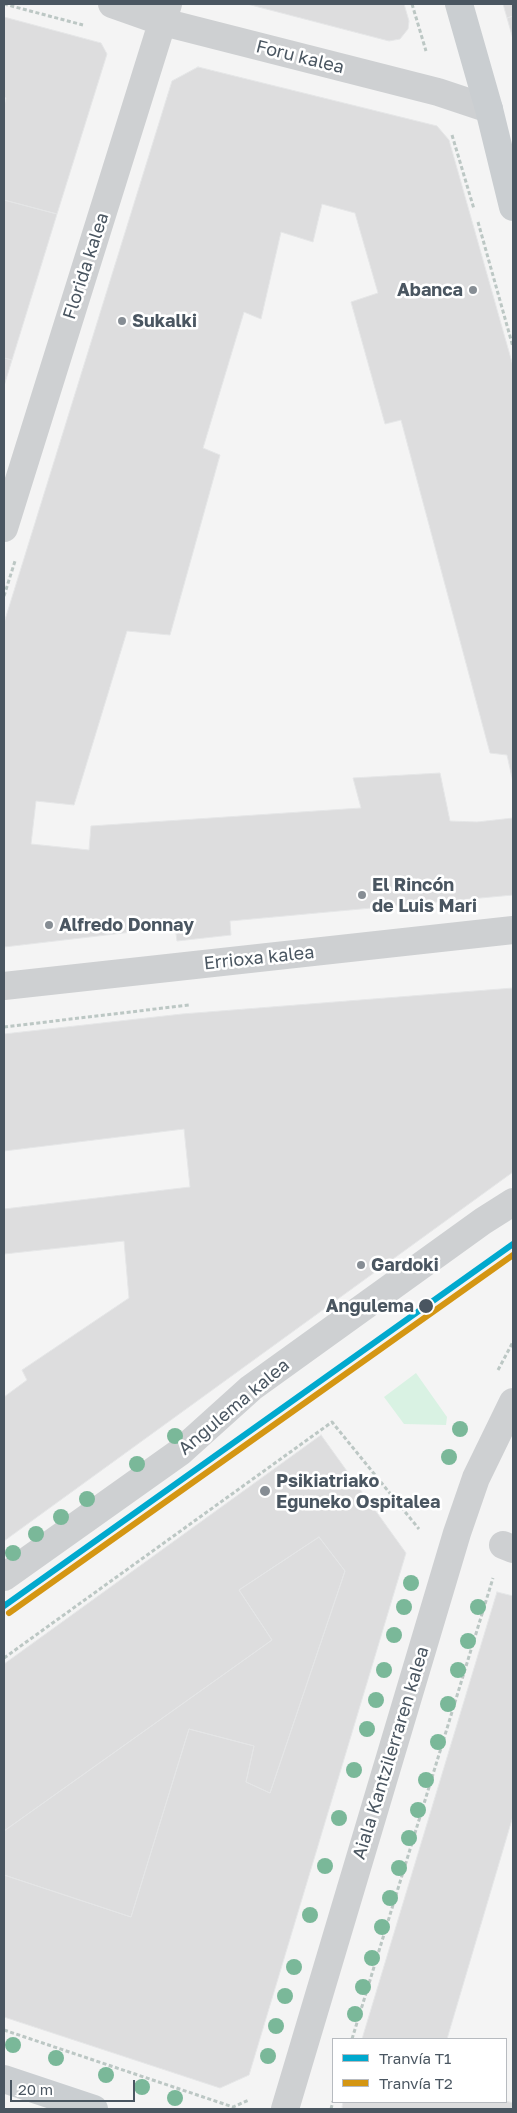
<!DOCTYPE html>
<html>
<head>
<meta charset="utf-8">
<style>
  body { margin:0 }
  #map { position:relative; width:517px; height:2113px; overflow:hidden; background:#f4f4f4; font-family:"Golos Text",sans-serif }
  canvas { display:block }
  .frame { position:absolute; inset:0; border:5px solid #4a5661; pointer-events:none }
  .legend { position:absolute; left:332px; top:2038px; width:175px; height:65px; box-sizing:border-box; background:#fff; border:1px solid #b7bbc0; margin:0; padding:6px 9px; list-style:none; font-size:15px; color:#4a5661 }
  .legend li { display:flex; align-items:center; gap:10px; height:25px }
  .legend b { width:25px; border:1px solid #b7bbc0 }
  .scale { position:absolute; left:10px; top:2080px; width:125px; height:22px; box-sizing:border-box; border:2px solid #4a5661; border-top:0; padding-left:6px; font-size:15px; line-height:18px; white-space:nowrap; color:#4a5661; -webkit-text-stroke:4px #fff; paint-order:stroke }
</style>
</head>
<body>
<div id="map">
<canvas width="517" height="2113"></canvas>
<div class="frame"></div>
<ul class="legend">
<li><b style="height:6px;background:#00a9ce"></b>Tranvía T1</li>
<li><b style="height:6px;background:#d49613"></b>Tranvía T2</li>
</ul>
<div class="scale">20 m</div>
</div>
<script>
const c = document.querySelector('canvas').getContext('2d');
c.lineJoin = 'round';
function paint(path, color) { c.fillStyle = color; c.fill(path, 'evenodd'); }
const shape = rows => new Path2D(rows.map(r => 'M' + r).join(''));
function strokePath(path, color, width, dash) { c.strokeStyle = color; c.lineWidth = width; c.lineCap = dash ? 'butt' : 'round'; c.setLineDash(dash || []); c.stroke(path); }
function write(font, color, halo, rows, align = 'center') {
  c.font = font + ' "Golos Text",sans-serif'; c.lineWidth = 5; c.setLineDash([]); c.textBaseline = 'middle'; c.strokeStyle = halo; c.fillStyle = color; for (const [text, x, y, turn = 0] of rows) {
    c.save(); c.translate(x, y); c.rotate((+turn || 0) * Math.PI / 180); c.textAlign = isNaN(turn) ? turn : align; if (halo) c.strokeText(text, 0, 0); c.fillText(text, 0, 0); c.restore();
  }
}
paint(shape([
  [416,1373,447,1417,446,1425,404,1424,384,1397]
]), '#d9f2e3');
const building = shape([
  [247,4,404,4,409,21,408,29,400,39,389,41,247,4],
  [503,4,513,4,513,16,507,18,503,4],
  [513,16,513,39,507,18,513,16],
  [4,17,101,43,107,54,57,214,4,200,4,106,6,98,4,97,4,17],
  [198,67,437,126,449,140,513,366,513,782,507,755,490,753,401,420,385,424,351,302,378,293,355,213,322,204,313,242,281,232,261,319,244,312,203,448,220,455,170,635,127,631,74,805,36,801,31,844,89,850,91,826,361,808,353,778,440,773,450,821,477,822,513,818,513,895,230,921,231,935,177,941,175,927,4,947,4,623,172,81,198,67],
  [4,200,57,214,12,360,4,358,4,200],
  [4,358,12,360,4,386,4,358],
  [513,988,513,1172,4,1541,4,1397,27,1380,22,1370,129,1298,124,1241,4,1254,4,1209,190,1187,184,1129,4,1151,4,1034,182,1014,513,988],
  [321,1435,406,1553,249,2075,220,2088,4,2017,4,1875,131,1917,189,1729,254,1746,246,1782,270,1793,345,1571,319,1537,239,1590,272,1640,4,1831,4,1664,321,1435],
  [319,1537,345,1571,270,1793,246,1782,254,1746,189,1729,131,1917,4,1875,4,1831,272,1640,239,1590,319,1537],
  [497,1592,513,1596,513,1816,447,2039,362,2039,497,1592],
  [506,2101,513,2103,513,2109,343,2109,342,2107,343,2102,506,2101]
]);
paint(building, '#ddddde');
strokePath(building, '#e5e6e7', 1);
strokePath(shape([
  [4,4,83,25],
  [412,4,426,51],
  [452,135,474,209],
  [478,222,513,347],
  [4,596,15,561],
  [4,1027,189,1005],
  [498,1370,513,1342],
  [4,1658,332,1422,419,1529],
  [4,2030,233,2107,249,2100],
  [352,2039,493,1578],
  [331,2109,333,2101]
]), '#bcc7c4', 3, [4, 2.5]);
strokePath(shape([
  [112,4,163,22,438,92,489,109],
  [4,528,168,4],
  [4,986,513,930],
  [503,1545,513,1549],
  [4,1577,180,1452,251,1388,483,1221,513,1202],
  [285,2109,457,1533,476,1478,513,1402]
]), '#ced0d2', 28);
strokePath(shape([
  [459,4,489,109,513,207],
  [4,2079,94,2109]
]), '#caced1', 28);
strokePath(shape([
  [4,1606,513,1244]
]), '#00a9ce', 6);
strokePath(shape([
  [9,1613,513,1255]
]), '#d49613', 6);
c.fillStyle = '#7ab899';
for (const [x, y] of [
  [460,1429],
  [175,1436],
  [449,1457],
  [137,1464],
  [87,1499],
  [61,1517],
  [36,1534],
  [13,1553],
  [411,1583],
  [404,1607],
  [478,1607],
  [394,1635],
  [468,1641],
  [384,1670],
  [458,1670],
  [376,1700],
  [448,1704],
  [367,1729],
  [438,1742],
  [354,1770],
  [426,1780],
  [418,1810],
  [339,1818],
  [409,1838],
  [325,1866],
  [399,1868],
  [390,1898],
  [310,1915],
  [382,1927],
  [372,1958],
  [294,1967],
  [363,1987],
  [285,1996],
  [355,2014],
  [276,2026],
  [13,2045],
  [268,2056],
  [56,2058],
  [106,2075],
  [142,2087],
  [175,2098]
]) { c.beginPath(); c.arc(x, y, 8, 0, 2 * Math.PI); c.fill(); }
for (const [x, y, r, color] of [
  [473,290,5,"#868d94"],
  [122,321,5,"#868d94"],
  [362,895,5,"#868d94"],
  [49,925,5,"#868d94"],
  [361,1265,5,"#868d94"],
  [426,1306,8,"#4a5661"],
  [265,1491,6,"#868d94"]
]) { const dot = new Path2D(); dot.arc(x, y, r, 0, 2 * Math.PI); c.fillStyle = color; c.fill(dot); strokePath(dot, '#fff', 2); }
write('18px', '#4a5661', '#fff', [
  ["Foru kalea",300,57,14],
  ["Florida kalea",86,266,-72],
  ["Errioxa kalea",259,958,-6],
  ["Angulema kalea",234,1407,-40],
  ["Aiala Kantzilerraren kalea",391,1753,-73]
]);
write('bold 18px', '#4a5661', '#fff', [
  ["Abanca",463,290,"right"],
  ["Sukalki",132,321],
  ["El Rincón",372,885],
  ["de Luis Mari",372,906],
  ["Alfredo Donnay",59,925],
  ["Gardoki",371,1265],
  ["Psikiatriako",276,1481],
  ["Eguneko Ospitalea",276,1502]
], 'left');
write('bold 18px', '#4a5661', '#fff', [
  ["Angulema",414,1306]
], 'right');
</script>
</body>
</html>
